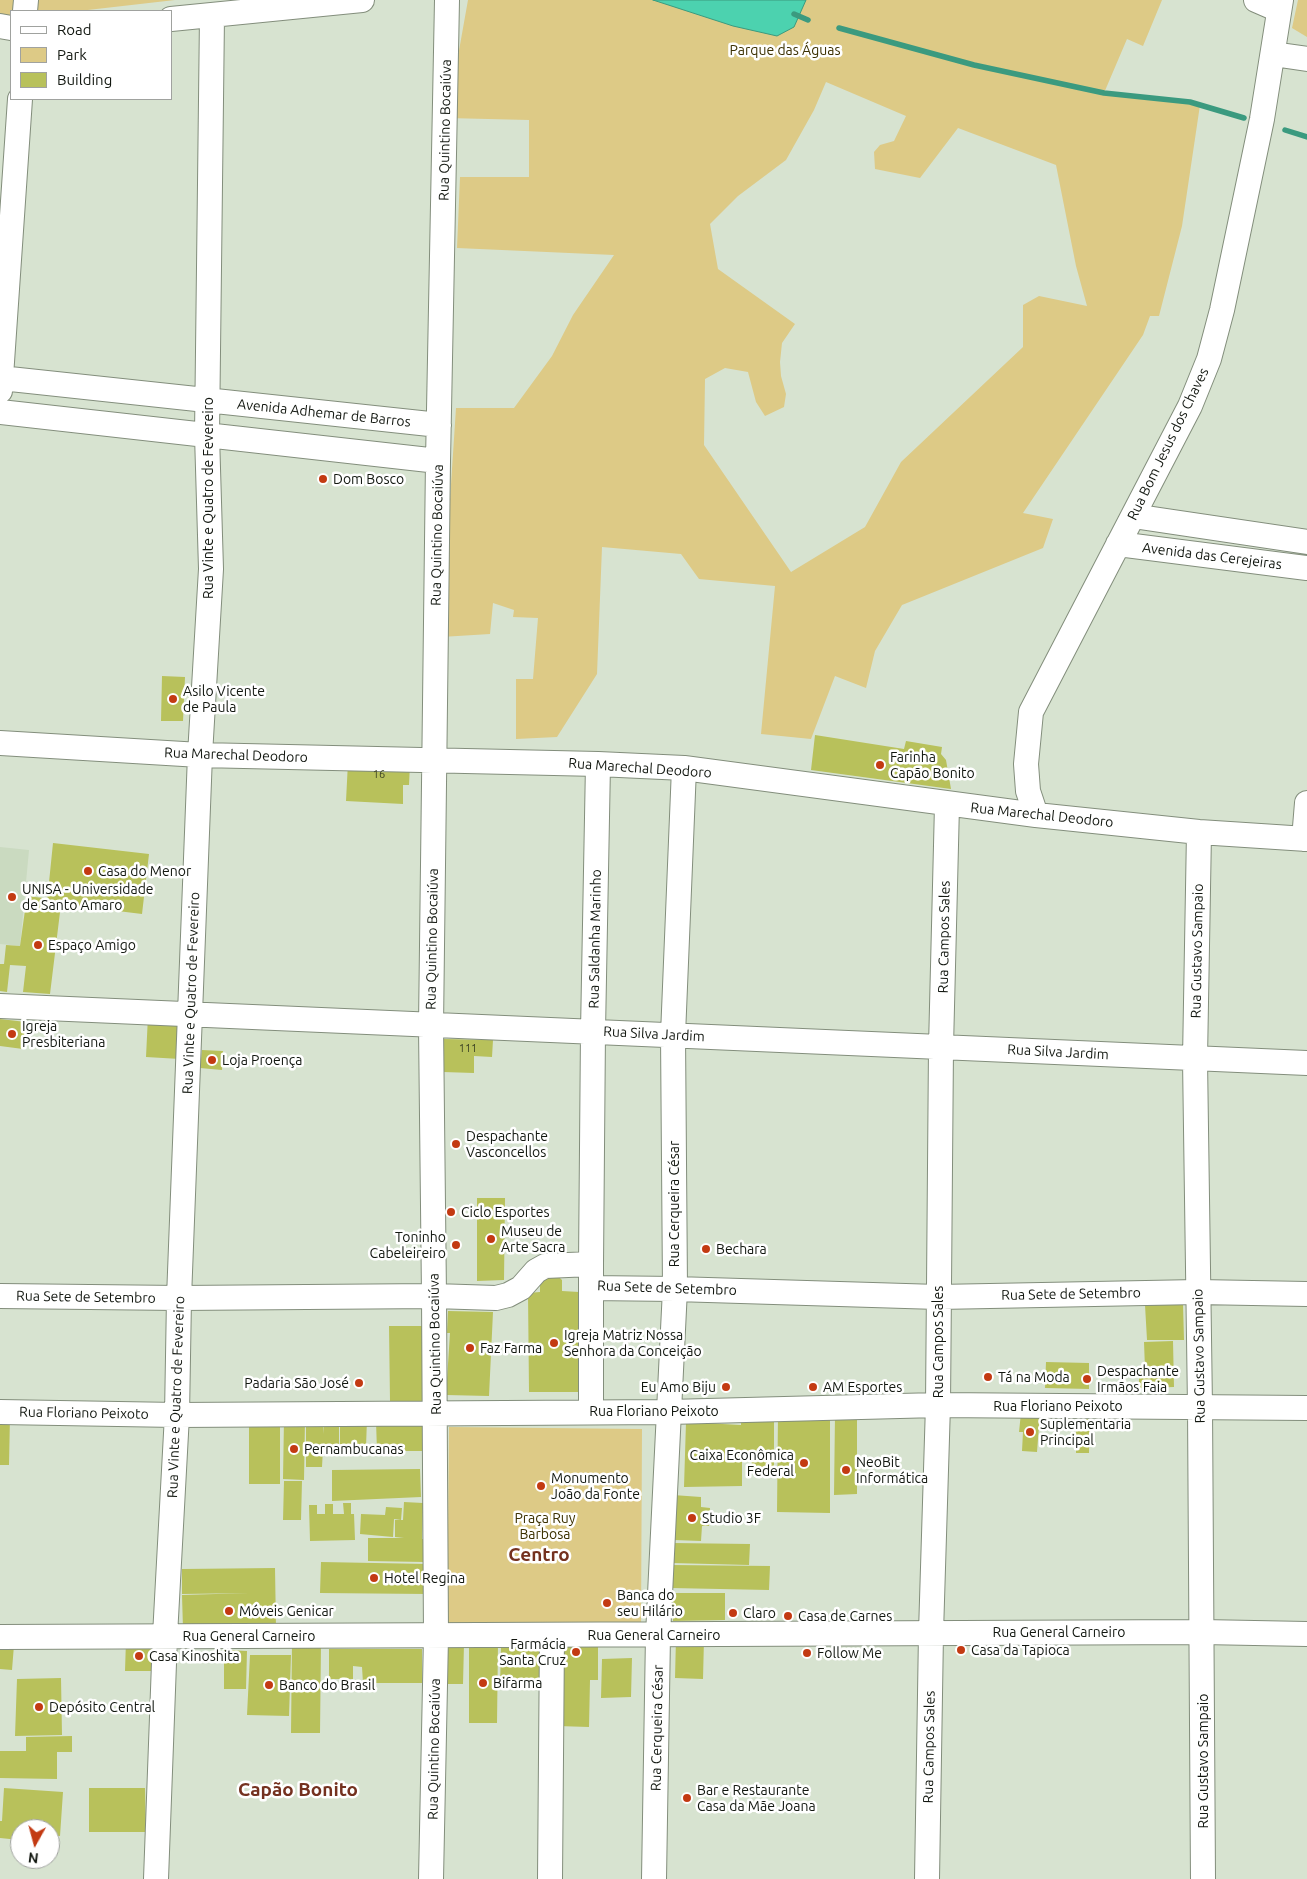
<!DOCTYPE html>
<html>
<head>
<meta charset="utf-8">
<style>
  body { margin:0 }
  #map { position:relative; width:1307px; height:1879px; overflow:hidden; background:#d7e3d0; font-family:Ubuntu,sans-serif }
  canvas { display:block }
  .legend { position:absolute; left:10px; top:10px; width:162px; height:90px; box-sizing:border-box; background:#fff; border:1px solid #a0a29f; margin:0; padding:6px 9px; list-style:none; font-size:15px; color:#121710 }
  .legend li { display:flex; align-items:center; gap:10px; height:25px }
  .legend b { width:25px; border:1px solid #a0a29f }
  .north { position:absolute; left:10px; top:1819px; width:50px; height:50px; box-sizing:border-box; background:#fff; border:1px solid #a0a29f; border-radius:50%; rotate:187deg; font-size:14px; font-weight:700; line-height:20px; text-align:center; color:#121710 }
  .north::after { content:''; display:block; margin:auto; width:18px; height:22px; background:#c33a12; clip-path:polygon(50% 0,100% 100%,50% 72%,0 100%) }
</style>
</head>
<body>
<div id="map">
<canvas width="1307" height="1879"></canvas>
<ul class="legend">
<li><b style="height:6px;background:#fff"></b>Road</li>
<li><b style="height:14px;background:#ddca86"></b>Park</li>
<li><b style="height:14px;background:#b8c15b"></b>Building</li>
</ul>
<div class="north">N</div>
</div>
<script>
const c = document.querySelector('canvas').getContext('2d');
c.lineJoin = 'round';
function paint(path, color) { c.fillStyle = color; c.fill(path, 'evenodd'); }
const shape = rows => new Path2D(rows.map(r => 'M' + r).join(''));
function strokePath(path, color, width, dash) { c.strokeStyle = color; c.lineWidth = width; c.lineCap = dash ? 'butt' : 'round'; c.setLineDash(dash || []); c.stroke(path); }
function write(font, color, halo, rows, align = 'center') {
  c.font = font + ' Ubuntu,sans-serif'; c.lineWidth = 5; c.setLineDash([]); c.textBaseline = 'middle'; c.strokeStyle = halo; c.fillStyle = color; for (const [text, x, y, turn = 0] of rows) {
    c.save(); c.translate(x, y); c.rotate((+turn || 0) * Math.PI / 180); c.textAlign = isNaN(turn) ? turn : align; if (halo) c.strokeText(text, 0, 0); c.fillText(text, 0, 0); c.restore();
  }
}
paint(shape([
  [0,847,29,850,20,946,0,944]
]), '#cadac0');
paint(shape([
  [0,0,175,0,79,11,11,11,11,19,0,19],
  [468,0,1162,0,1143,46,1127,39,1104,93,1200,105,1182,226,1159,316,1150,316,1143,335,1023,513,1053,519,1043,548,902,605,875,651,866,688,835,676,811,739,761,734,775,586,699,579,681,554,602,547,597,674,557,737,516,739,516,679,533,679,538,618,513,617,514,610,493,603,490,634,441,637,456,408,514,408,552,356,573,315,614,255,457,248,460,177,529,177,529,120,447,118],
  [826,82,906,116,894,141,880,145,874,152,875,169,920,178,958,128,1056,165,1076,266,1087,306,1039,296,1023,305,1023,347,901,462,865,527,791,572,704,445,705,379,725,368,748,372,756,402,765,416,784,407,786,394,781,376,780,362,782,343,795,324,718,269,710,224,738,196,786,160,814,110],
  [1298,0,1307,0,1307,37,1292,28],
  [449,1427,642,1429,641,1626,447,1624]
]), '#ddca86');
const water = shape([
  [653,0,806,0,794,27,777,36,733,26,653,0]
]);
paint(water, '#4cd2af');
strokePath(water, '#3b9a7f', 1);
strokePath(shape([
  [794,14,808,20],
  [839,28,974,65,1104,93,1190,102,1244,118],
  [1285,130,1307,137]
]), '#3b9a7f', 5.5);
paint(shape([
  [162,676,185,677,183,721,161,721],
  [815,735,904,749,906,741,942,747,941,754,946,760,951,789,811,770],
  [348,762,410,764,409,785,403,785,403,804,346,801],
  [53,843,149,854,142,914,61,904,50,994,23,992,26,966,10,965,7,992,0,991,0,964,4,964,6,945,20,946,27,896,43,898,43,902,47,902],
  [148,1016,182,1018,180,1059,146,1057],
  [0,1019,26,1022,23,1049,0,1046],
  [444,1039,493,1040,492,1057,474,1056,474,1073,443,1072],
  [202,1050,223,1051,222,1070,200,1068],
  [477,1198,505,1198,504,1280,477,1281],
  [556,1274,562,1280,562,1291,579,1292,582,1392,529,1392,528,1293,540,1292,540,1281],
  [1183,1304,1184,1340,1147,1340,1145,1305],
  [448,1311,493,1312,489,1396,446,1395,450,1333,447,1333],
  [389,1326,423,1326,424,1401,390,1401],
  [1173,1341,1174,1387,1139,1388,1139,1369,1145,1369,1144,1342],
  [1046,1362,1089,1363,1089,1389,1045,1388],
  [1076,1411,1090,1411,1089,1453,1076,1453],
  [1021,1413,1040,1413,1037,1452,1022,1451,1023,1432,1019,1432],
  [778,1414,830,1414,830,1513,777,1512],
  [835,1415,857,1415,857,1494,834,1495],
  [0,1416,10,1416,9,1465,0,1465],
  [340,1418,367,1419,366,1447,340,1447],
  [774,1418,774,1467,752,1467,751,1455,742,1453,742,1486,684,1487,686,1422,741,1425,741,1419],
  [284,1419,305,1419,304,1480,283,1479],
  [324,1420,339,1420,339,1447,323,1448,322,1467,306,1467,306,1421,323,1421,323,1434],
  [424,1420,425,1451,377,1451,376,1421],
  [249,1425,280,1425,280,1484,249,1484],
  [420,1469,421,1497,332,1501,332,1470],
  [284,1481,302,1481,301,1520,283,1520],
  [673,1495,701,1497,701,1507,710,1508,709,1526,702,1526,701,1541,674,1540],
  [404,1502,423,1503,422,1539,424,1539,424,1562,368,1561,368,1538,404,1538,395,1537,395,1520,403,1520],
  [343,1503,351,1503,351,1514,354,1514,355,1540,310,1541,309,1505,317,1505,317,1514,325,1514,325,1504,333,1504,333,1514,344,1514],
  [386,1507,402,1508,401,1520,394,1519,393,1537,360,1534,361,1514,385,1515],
  [673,1543,750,1544,749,1565,672,1563],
  [321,1562,428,1564,427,1594,320,1593],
  [671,1565,770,1566,769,1590,671,1588],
  [275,1568,276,1628,183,1629,182,1595,250,1593,182,1594,182,1569],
  [672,1593,725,1593,725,1620,673,1621],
  [676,1638,704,1639,703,1679,675,1678],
  [126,1640,154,1640,153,1671,125,1671],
  [441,1643,464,1644,463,1684,440,1684],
  [469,1643,498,1643,497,1723,469,1723],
  [292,1644,321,1644,320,1733,291,1733],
  [559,1644,598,1645,598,1680,590,1680,589,1727,557,1726],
  [0,1645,14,1645,12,1670,0,1669],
  [501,1646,541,1646,541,1688,500,1688],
  [329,1649,422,1649,422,1683,363,1683,362,1667,353,1666,353,1679,329,1679],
  [224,1650,247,1651,246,1689,224,1689],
  [250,1655,291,1655,289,1716,247,1715],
  [632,1658,631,1697,601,1698,602,1659],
  [61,1678,62,1735,15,1736,17,1679],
  [72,1736,72,1752,57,1752,57,1779,0,1778,0,1751,26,1751,26,1737],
  [4,1788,63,1792,60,1836,50,1835,50,1829,20,1829,20,1840,0,1838,0,1821,2,1821],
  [89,1788,145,1788,146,1832,89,1832]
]), '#b8c15b');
const minor = shape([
  [1256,0,1279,10],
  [25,11,26,0],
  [171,19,362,0],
  [0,26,11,28],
  [1273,54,1307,59],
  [0,378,439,425],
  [0,391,20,99],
  [0,412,438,461],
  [1133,516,1307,542],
  [1118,544,1307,568],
  [0,743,200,755,598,764,684,768,1036,815,1199,832,1307,839],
  [1036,815,1028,791,1026,764,1031,712,1190,406,1209,359,1222,310,1262,119,1281,0],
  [1199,832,1195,1059,1200,1407,1203,1879],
  [1304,839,1307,803],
  [0,1006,1307,1063],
  [591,1264,593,1031,598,764],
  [0,1296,179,1298,434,1296,496,1298,508,1295,521,1288,536,1271,545,1266,591,1264,591,1288,675,1289,938,1297,1198,1292,1307,1294],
  [591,1411,591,1288],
  [0,1412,177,1415,669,1412,938,1405,1307,1408],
  [0,1637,1202,1632,1307,1634],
  [156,1879,165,1636,177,1415,179,1298,200,755,211,569,207,435,212,16],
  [431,1879,436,1636,434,1296,431,1026,438,461,447,0],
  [550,1879,552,1635],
  [654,1879,658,1635,675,1289,673,1035,684,768],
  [927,1879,931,1633,938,1405,941,1047,947,805]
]);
strokePath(minor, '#838e7c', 26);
strokePath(minor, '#fff', 24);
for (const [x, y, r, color] of [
  [323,479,5,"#c33a12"],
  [173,699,5,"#c33a12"],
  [880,765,5,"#c33a12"],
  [88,871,5,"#c33a12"],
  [12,897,5,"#c33a12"],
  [38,945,5,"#c33a12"],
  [12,1034,5,"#c33a12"],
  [212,1060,5,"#c33a12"],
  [456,1144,5,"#c33a12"],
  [451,1212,5,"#c33a12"],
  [491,1239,5,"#c33a12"],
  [456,1245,5,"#c33a12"],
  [706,1249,5,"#c33a12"],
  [554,1343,5,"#c33a12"],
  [470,1348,5,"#c33a12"],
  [988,1377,5,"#c33a12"],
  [1087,1379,5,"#c33a12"],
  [359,1383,5,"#c33a12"],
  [726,1387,5,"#c33a12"],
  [813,1387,5,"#c33a12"],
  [1030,1432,5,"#c33a12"],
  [294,1449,5,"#c33a12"],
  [804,1463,5,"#c33a12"],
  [846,1470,5,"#c33a12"],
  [541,1486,5,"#c33a12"],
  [692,1518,5,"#c33a12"],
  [374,1578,5,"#c33a12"],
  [607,1603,5,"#c33a12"],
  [229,1611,5,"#c33a12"],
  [733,1613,5,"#c33a12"],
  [788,1616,5,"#c33a12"],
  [961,1650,5,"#c33a12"],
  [576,1652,5,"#c33a12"],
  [807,1653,5,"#c33a12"],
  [139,1656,5,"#c33a12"],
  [483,1683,5,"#c33a12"],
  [269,1685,5,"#c33a12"],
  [39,1707,5,"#c33a12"],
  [687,1798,5,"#c33a12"]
]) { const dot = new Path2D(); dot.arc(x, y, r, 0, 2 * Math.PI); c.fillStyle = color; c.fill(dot); strokePath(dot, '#fff', 2); }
write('11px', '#3c4223', null, [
  ["16",379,774],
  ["111",468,1048]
]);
write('14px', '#3b3001', '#fff', [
  ["Parque das Águas",785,50],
  ["Praça Ruy",545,1518],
  ["Barbosa",545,1534]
]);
write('14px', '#121710', '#fff', [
  ["Rua Quintino Bocaiúva",445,130,-89],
  ["Avenida Adhemar de Barros",324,413,6],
  ["Rua Bom Jesus dos Chaves",1168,444,-64],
  ["Rua Vinte e Quatro de Fevereiro",208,498,-90],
  ["Rua Quintino Bocaiúva",437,535,-89],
  ["Avenida das Cerejeiras",1212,556,7],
  ["Rua Marechal Deodoro",236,755,2],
  ["Rua Marechal Deodoro",640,768,4],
  ["Rua Marechal Deodoro",1042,815,6],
  ["Rua Campos Sales",944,937,-89],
  ["Rua Quintino Bocaiúva",432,939,-89],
  ["Rua Saldanha Marinho",595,939,-89],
  ["Rua Gustavo Sampaio",1197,951,-89],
  ["Rua Vinte e Quatro de Fevereiro",191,993,-88],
  ["Rua Silva Jardim",654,1034,3],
  ["Rua Silva Jardim",1058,1052,3],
  ["Rua Cerqueira César",674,1204,-90],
  ["Rua Sete de Setembro",667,1288,2],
  ["Rua Sete de Setembro",1071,1294,-1],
  ["Rua Sete de Setembro",86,1297,1],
  ["Rua Campos Sales",938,1342,-90],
  ["Rua Quintino Bocaiúva",435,1344,-91],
  ["Rua Gustavo Sampaio",1199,1356,-91],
  ["Rua Vinte e Quatro de Fevereiro",176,1397,-88],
  ["Rua Floriano Peixoto",1058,1406],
  ["Rua Floriano Peixoto",654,1411],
  ["Rua Floriano Peixoto",84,1413,1],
  ["Rua General Carneiro",1059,1632],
  ["Rua General Carneiro",654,1635],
  ["Rua General Carneiro",249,1636],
  ["Rua Cerqueira César",657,1728,-89],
  ["Rua Campos Sales",929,1747,-89],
  ["Rua Quintino Bocaiúva",434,1749,-89],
  ["Rua Gustavo Sampaio",1203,1761,-90]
]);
write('14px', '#121710', '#fff', [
  ["Dom Bosco",333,479],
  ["Asilo Vicente",183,691],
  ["de Paula",183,707],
  ["Farinha",890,757],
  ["Capão Bonito",890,773],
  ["Casa do Menor",98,871],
  ["UNISA - Universidade",22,889],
  ["de Santo Amaro",22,905],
  ["Espaço Amigo",48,945],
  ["Igreja",22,1026],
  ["Presbiteriana",22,1042],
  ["Loja Proença",222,1060],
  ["Despachante",466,1136],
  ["Vasconcellos",466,1152],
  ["Ciclo Esportes",461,1212],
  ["Museu de",501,1231],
  ["Arte Sacra",501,1247],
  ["Toninho",446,1237,"right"],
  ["Cabeleireiro",446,1253,"right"],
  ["Bechara",716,1249],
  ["Igreja Matriz Nossa",564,1335],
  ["Senhora da Conceição",564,1351],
  ["Faz Farma",480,1348],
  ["Despachante",1097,1371],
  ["Irmãos Faia",1097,1387],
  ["Tá na Moda",998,1377],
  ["Padaria São José",349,1383,"right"],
  ["Eu Amo Biju",716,1387,"right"],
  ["AM Esportes",823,1387],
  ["Suplementaria",1040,1424],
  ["Principal",1040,1440],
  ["Pernambucanas",304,1449],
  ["Caixa Econômica",794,1455,"right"],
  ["Federal",794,1471,"right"],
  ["NeoBit",856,1462],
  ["Informática",856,1478],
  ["Monumento",551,1478],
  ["João da Fonte",551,1494],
  ["Studio 3F",702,1518],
  ["Hotel Regina",384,1578],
  ["Banca do",617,1595],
  ["seu Hilário",617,1611],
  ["Móveis Genicar",239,1611],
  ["Claro",743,1613],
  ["Casa de Carnes",798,1616],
  ["Farmácia",566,1644,"right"],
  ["Santa Cruz",566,1660,"right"],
  ["Casa da Tapioca",971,1650],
  ["Follow Me",817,1653],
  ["Casa Kinoshita",149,1656],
  ["Bifarma",493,1683],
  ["Banco do Brasil",279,1685],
  ["Depósito Central",49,1707],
  ["Bar e Restaurante",697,1790],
  ["Casa da Mãe Joana",697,1806]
], 'left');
write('bold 19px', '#74311f', '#fff', [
  ["Centro",539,1555],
  ["Capão Bonito",298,1790]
]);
</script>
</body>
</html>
